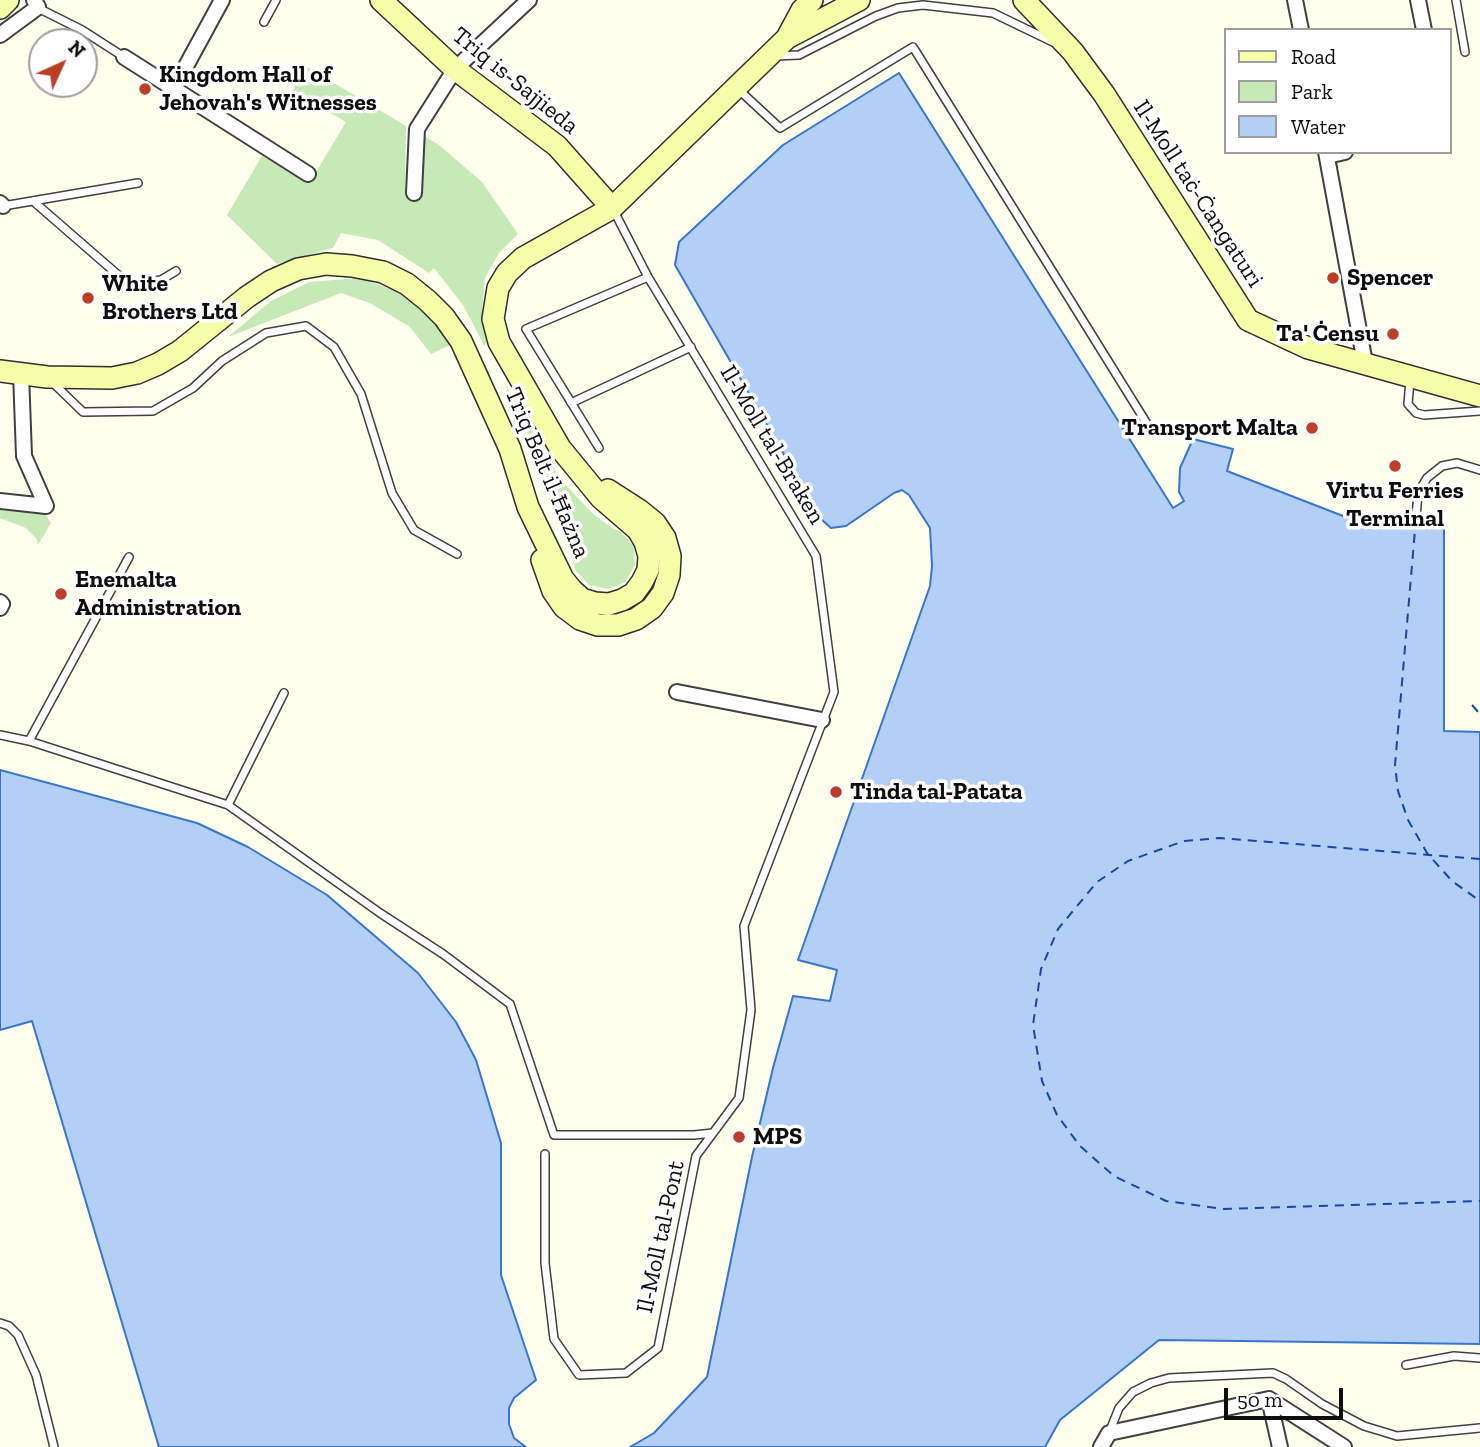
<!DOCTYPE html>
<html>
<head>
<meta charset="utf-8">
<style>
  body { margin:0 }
  #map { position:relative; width:1480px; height:1447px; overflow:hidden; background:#ffe; font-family:"Zilla Slab",serif }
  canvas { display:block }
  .legend { position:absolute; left:1224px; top:28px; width:228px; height:126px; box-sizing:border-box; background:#fff; border:2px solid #9e9e9e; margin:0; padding:9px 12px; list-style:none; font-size:21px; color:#0d0d0d }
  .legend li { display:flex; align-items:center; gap:14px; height:35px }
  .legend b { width:35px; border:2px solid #9e9e9e }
  .north { position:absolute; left:28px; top:28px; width:70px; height:70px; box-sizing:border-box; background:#fff; border:2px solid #9e9e9e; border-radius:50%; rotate:45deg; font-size:19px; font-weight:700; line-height:28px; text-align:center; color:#0d0d0d }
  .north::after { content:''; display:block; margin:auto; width:24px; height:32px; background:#bd3d26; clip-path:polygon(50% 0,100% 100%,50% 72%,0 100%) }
  .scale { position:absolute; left:1224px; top:1388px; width:119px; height:32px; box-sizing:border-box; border:4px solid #0d0d0d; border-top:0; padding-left:9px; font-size:21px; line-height:24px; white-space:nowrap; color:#0d0d0d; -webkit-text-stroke:5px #fff; paint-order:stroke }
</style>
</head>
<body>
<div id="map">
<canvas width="1480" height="1447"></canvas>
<ul class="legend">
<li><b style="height:9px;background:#f7fea9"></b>Road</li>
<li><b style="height:19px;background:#c7e9b8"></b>Park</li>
<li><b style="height:19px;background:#b3cff6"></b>Water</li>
</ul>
<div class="north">N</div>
<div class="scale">50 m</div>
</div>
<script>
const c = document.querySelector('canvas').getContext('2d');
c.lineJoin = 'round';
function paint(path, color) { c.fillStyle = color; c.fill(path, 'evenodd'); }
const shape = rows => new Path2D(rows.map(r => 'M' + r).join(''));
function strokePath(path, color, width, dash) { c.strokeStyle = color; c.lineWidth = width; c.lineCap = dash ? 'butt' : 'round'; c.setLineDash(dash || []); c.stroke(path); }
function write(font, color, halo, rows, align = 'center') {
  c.font = font + ' "Zilla Slab",serif'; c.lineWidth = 7; c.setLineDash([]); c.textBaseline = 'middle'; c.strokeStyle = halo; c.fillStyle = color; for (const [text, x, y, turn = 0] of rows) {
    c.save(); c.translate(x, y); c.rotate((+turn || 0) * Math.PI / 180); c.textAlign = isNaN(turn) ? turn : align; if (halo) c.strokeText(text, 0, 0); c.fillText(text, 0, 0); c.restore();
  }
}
paint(shape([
  [302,64,406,126,405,192,421,195,424,136,439,145,482,182,518,234,499,253,485,278,482,312,491,341,484,345,463,305,434,268,429,273,378,240,341,233,333,248,277,264,227,215,262,156,310,182,346,122,293,91],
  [359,278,402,293,436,319,452,344,431,354,410,327,370,303,341,293,228,337,271,301,309,282],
  [503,380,561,480,592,513,612,528,621,532,634,546,635,565,626,581,618,586,608,589,589,585,576,571,535,449],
  [0,506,43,511,51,523,38,545,36,538,26,528,0,518]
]), '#c7e9b8');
const water = shape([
  [899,73,1173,508,1184,501,1179,492,1180,468,1193,439,1233,449,1227,471,1356,521,1377,517,1444,518,1444,731,1480,732,1480,1344,1159,1340,1060,1420,1045,1447,630,1447,654,1433,707,1377,752,1157,773,1068,793,996,830,1001,837,970,798,960,930,586,932,566,930,528,909,495,902,490,894,493,846,526,831,528,821,519,675,265,679,242,783,145,899,73],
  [0,770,197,823,248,847,327,895,418,973,456,1022,476,1060,501,1143,501,1275,536,1380,514,1398,509,1408,509,1424,514,1438,526,1447,159,1447,32,1021,0,1030,0,770]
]);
paint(water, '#b3cff6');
strokePath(water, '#3a75cc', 2);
strokePath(shape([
  [1416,518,1395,765,1398,791,1408,820,1427,853,1452,881,1480,901],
  [1472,705,1480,714],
  [1480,859,1220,838,1184,841,1128,861,1097,882,1058,929,1041,969,1033,1025,1042,1081,1057,1115,1080,1146,1114,1176,1166,1201,1223,1209,1480,1201]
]), '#17489e', 2, [9, 7]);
const lane = shape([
  [1456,0,1465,52],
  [38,8,82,30,124,57],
  [264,22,276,0],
  [775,56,799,55,876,16,898,8,923,5,993,13,1053,42],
  [739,90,780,128,913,47,1149,427],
  [33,201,117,274,133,284,161,280,176,271],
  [3,206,138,183],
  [1410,380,1408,404,1416,413,1424,415,1480,411],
  [52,382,83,412,153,411,193,388,222,361,266,333,306,326,334,347,361,394,392,493,414,530,457,554],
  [571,403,691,347],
  [599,448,526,329,648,277],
  [1416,517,1418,493,1427,478,1442,466,1457,463,1480,470],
  [0,735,29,741,228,805,380,913,443,954,510,1004,554,1135,694,1135,713,1133],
  [29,741,129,557],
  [228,805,284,693],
  [545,1154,545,1263,554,1339,579,1375,626,1373,658,1348,696,1156,739,1098,751,1010,744,926,834,692,816,556,648,277,614,211],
  [0,1323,9,1326,18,1335,36,1375,54,1447],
  [1406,1365,1454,1356,1480,1358],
  [1109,1433,1119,1408,1133,1392,1151,1383,1169,1378,1273,1373,1286,1379,1322,1404,1364,1426,1397,1436,1480,1428]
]);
const street = shape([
  [1295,0,1301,30],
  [1418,0,1424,30],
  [0,35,38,7,34,0],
  [124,57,308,174],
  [173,90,222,0],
  [1326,152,1365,363],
  [1327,156,1345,152],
  [414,193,417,129,455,69,529,0],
  [0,203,3,206],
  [0,501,46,506,24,456,21,373],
  [0,602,2,604,0,608],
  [677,692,822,720],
  [1269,1399,1280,1447],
  [1101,1447,1109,1433,1269,1399,1344,1447]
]);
const secondary = shape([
  [381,0,455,69,557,146,612,208],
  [1024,0,1073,52,1104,94,1248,320,1308,348,1480,396],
  [0,8,8,0],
  [787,38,802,10,812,0],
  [0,371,47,377,112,378,137,373,158,364,180,351,247,297,271,281,298,269,326,264,352,266,383,272,407,284,428,301,444,317,461,341,510,449,528,507,563,579,572,590,582,599,595,603,609,604,622,600,634,593,642,582,648,570,649,556,645,542,638,530,601,498,560,448,499,342,493,319,498,288,507,273,523,258,612,208,787,38,859,0],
  [542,560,553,591,564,607,580,619,598,625,618,625,636,619,652,608,663,593,669,575,670,556,665,538,655,523,639,510,608,490]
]);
strokePath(lane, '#404040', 10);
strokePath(street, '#404040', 18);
strokePath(secondary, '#2f2f2f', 24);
strokePath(lane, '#fff', 7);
strokePath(street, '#fff', 14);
strokePath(secondary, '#f7fea9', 21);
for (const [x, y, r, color] of [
  [145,89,7,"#bd3d26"],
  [1333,278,7,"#bd3d26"],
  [88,298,7,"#bd3d26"],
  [1393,334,7,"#bd3d26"],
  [1312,428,7,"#bd3d26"],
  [1395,466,7,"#bd3d26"],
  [61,594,7,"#bd3d26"],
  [836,792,7,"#bd3d26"],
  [739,1137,7,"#bd3d26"]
]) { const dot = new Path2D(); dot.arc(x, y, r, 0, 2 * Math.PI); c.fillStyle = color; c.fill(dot); strokePath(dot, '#fff', 2.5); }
write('bold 24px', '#0d0d0d', '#fff', [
  ["Kingdom Hall of",159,75],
  ["Jehovah's Witnesses",159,103],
  ["Spencer",1347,278],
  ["White",102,284],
  ["Brothers Ltd",102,312],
  ["Ta' Ċensu",1379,334,"right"],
  ["Transport Malta",1298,428,"right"],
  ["Virtu Ferries",1395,491,"center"],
  ["Terminal",1395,519,"center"],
  ["Enemalta",75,580],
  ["Administration",75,608],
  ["Tinda tal-Patata",850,792],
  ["MPS",753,1137]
], 'left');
write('24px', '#0d0d0d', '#fff', [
  ["Triq is-Sajjieda",515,81,39],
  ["Il-Moll taċ-Ċangaturi",1198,194,57],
  ["Il-Moll tal-Braken",772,445,59],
  ["Triq Belt il-Ħażna",547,473,67],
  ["Il-Moll tal-Pont",661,1237,-78]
]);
</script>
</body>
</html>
